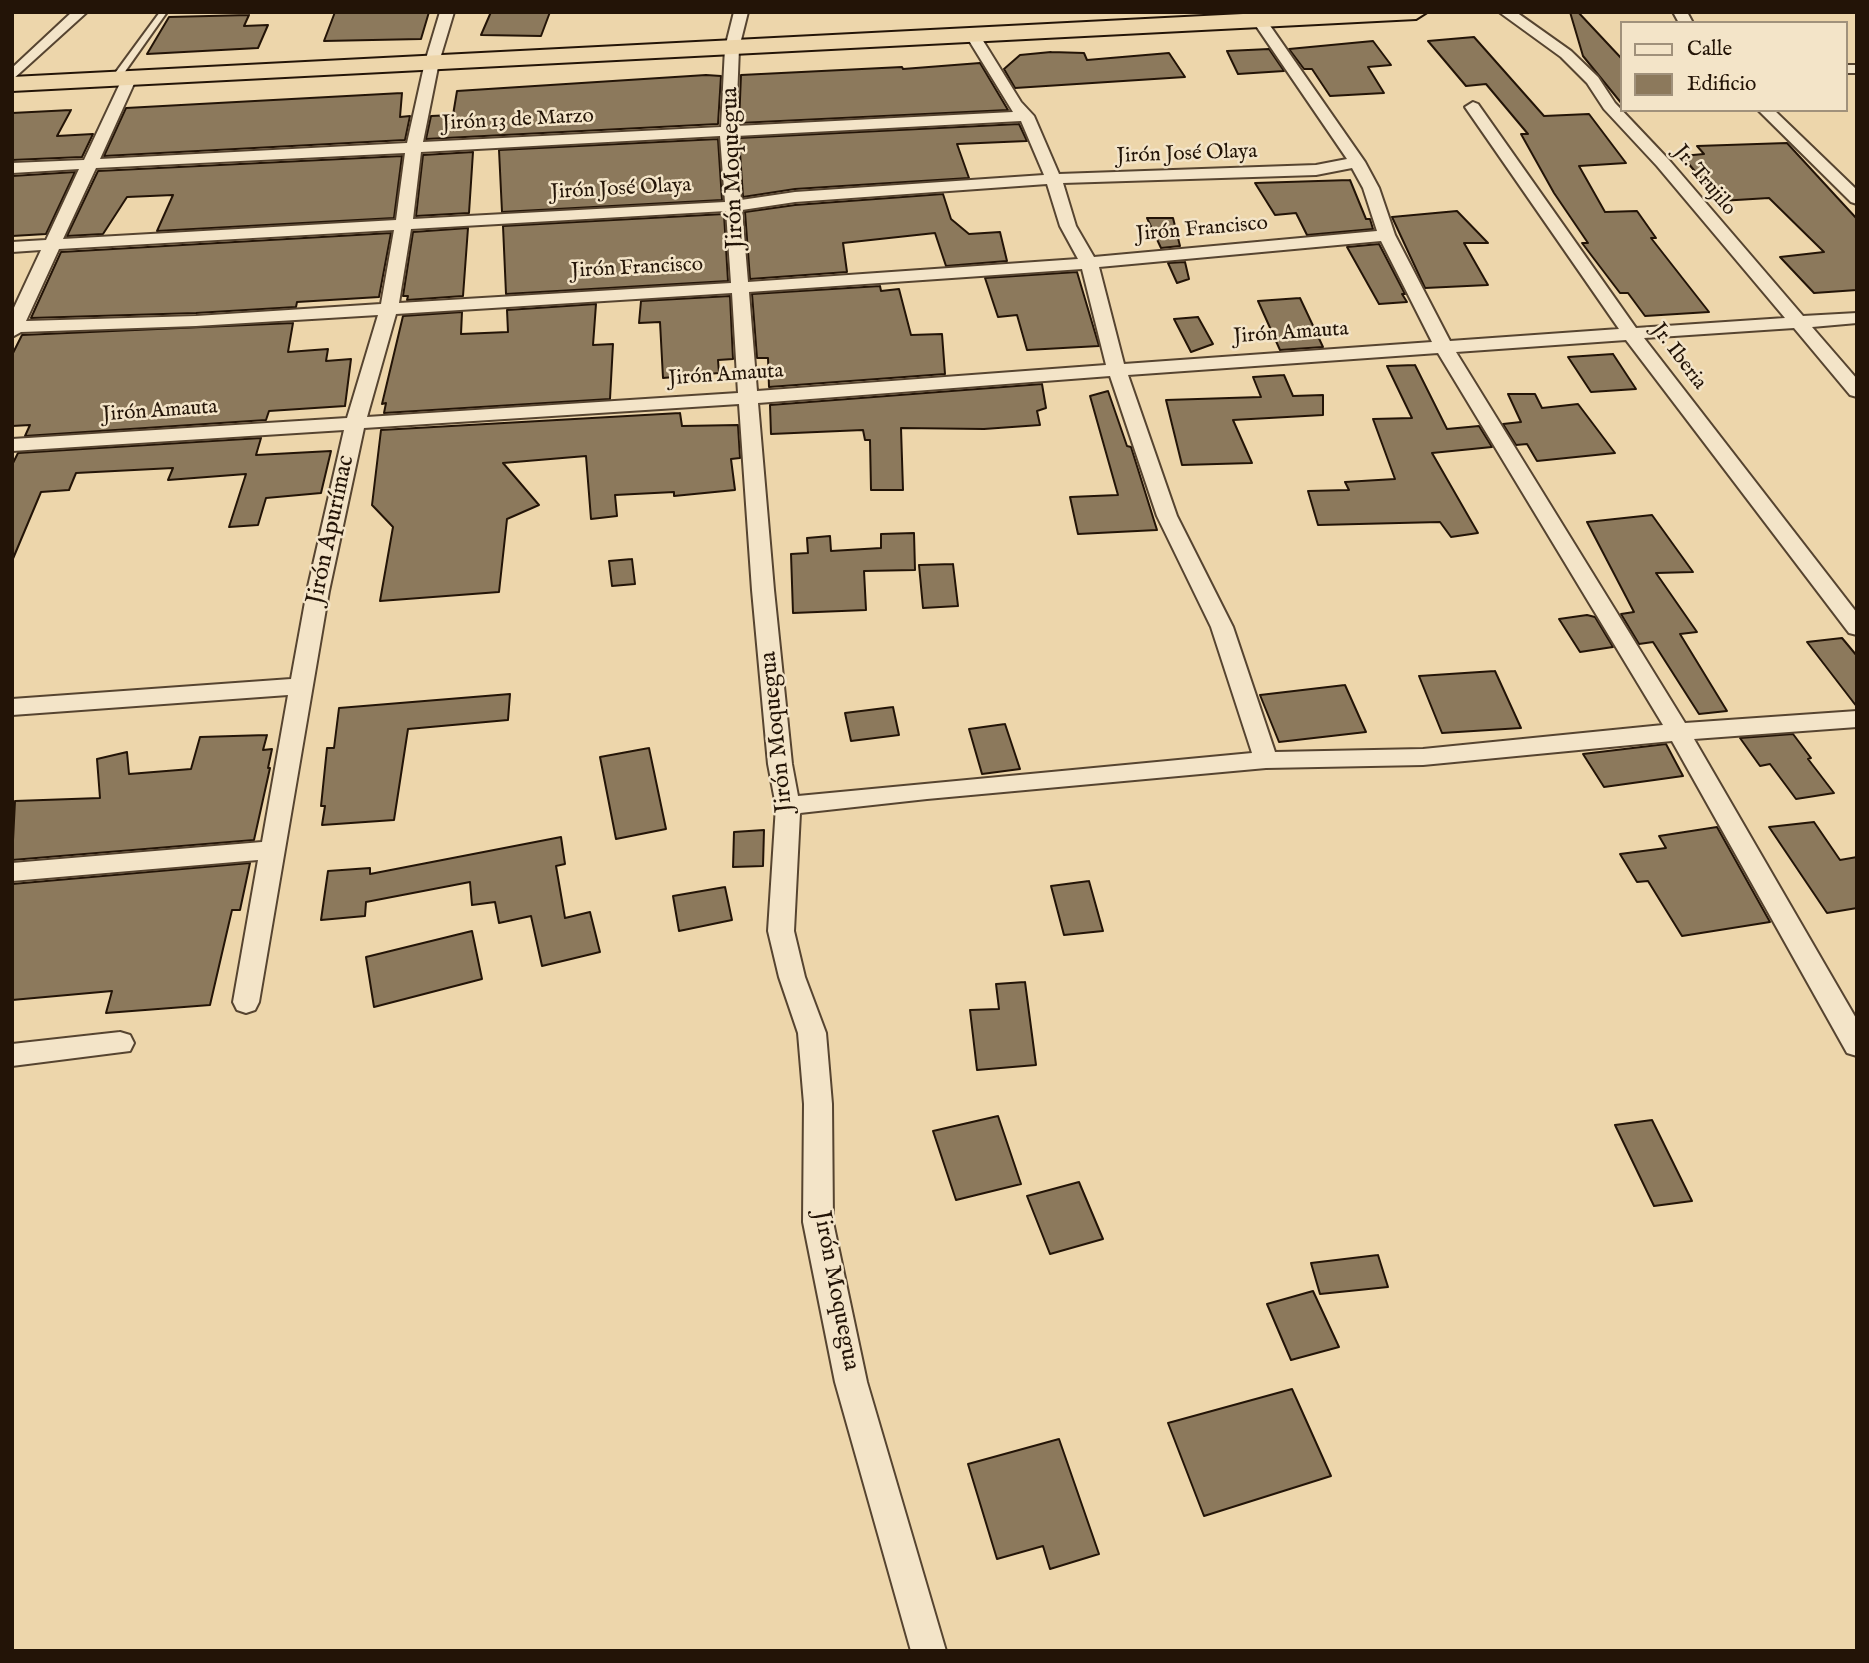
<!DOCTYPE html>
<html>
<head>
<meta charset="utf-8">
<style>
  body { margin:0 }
  #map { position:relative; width:1869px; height:1663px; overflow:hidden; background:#edd6ab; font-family:"IM FELL English",serif }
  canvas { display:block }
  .frame { position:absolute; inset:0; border:14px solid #231407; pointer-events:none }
  .legend { position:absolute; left:1620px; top:21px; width:228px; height:91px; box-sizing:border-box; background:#f3e4c8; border:2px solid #a0917b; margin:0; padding:9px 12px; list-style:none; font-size:21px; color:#231407 }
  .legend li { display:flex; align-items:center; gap:14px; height:35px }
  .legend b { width:35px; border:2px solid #a0917b }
</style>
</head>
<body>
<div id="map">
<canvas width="1869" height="1663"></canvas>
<div class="frame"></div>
<ul class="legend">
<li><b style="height:9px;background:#f3e4c8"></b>Calle</li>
<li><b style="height:19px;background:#8c795c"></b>Edificio</li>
</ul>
</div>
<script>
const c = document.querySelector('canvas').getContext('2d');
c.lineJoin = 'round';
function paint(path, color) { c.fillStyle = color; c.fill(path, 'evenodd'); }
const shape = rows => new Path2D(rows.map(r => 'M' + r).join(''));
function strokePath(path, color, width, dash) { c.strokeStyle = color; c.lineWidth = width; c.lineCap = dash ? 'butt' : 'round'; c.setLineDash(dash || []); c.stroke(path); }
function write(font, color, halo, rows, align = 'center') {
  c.font = font + ' "IM FELL English",serif'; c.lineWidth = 5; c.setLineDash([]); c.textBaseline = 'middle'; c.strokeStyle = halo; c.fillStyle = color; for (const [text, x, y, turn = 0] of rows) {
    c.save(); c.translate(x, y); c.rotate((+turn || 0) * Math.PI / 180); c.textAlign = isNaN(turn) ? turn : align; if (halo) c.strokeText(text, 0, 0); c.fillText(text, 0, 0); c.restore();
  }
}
const building = shape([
  [335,12,429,12,421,39,324,41,335,12],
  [491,12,550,12,541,36,481,35,491,12],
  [1570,12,1578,12,1622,59,1622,104,1583,56,1570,12],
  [249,15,244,26,268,25,258,48,147,54,169,17,249,15],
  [1474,37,1544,116,1589,114,1626,163,1579,166,1605,212,1637,211,1656,238,1651,238,1709,312,1645,316,1628,293,1620,293,1582,243,1588,243,1554,193,1521,134,1528,134,1486,84,1466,86,1428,41,1474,37],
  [1373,41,1391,65,1368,67,1384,93,1330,96,1312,69,1304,69,1289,49,1373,41],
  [1269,49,1284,71,1238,74,1227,51,1269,49],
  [1051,52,1084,53,1087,60,1169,53,1185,77,1015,88,1004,69,1020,55,1051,52],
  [980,63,1008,110,739,123,741,75,902,67,903,69,980,63],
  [706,75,721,76,718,124,426,139,431,116,453,115,457,91,706,75],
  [402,93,400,117,410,116,405,140,104,156,126,108,402,93],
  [71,110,57,136,93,134,82,157,12,160,12,113,71,110],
  [1019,124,1027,141,957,144,969,178,795,189,743,197,739,138,1019,124],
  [718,139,722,200,502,212,499,150,718,139],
  [1787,143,1857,219,1857,290,1814,293,1780,257,1824,252,1769,198,1720,201,1682,156,1704,154,1697,146,1787,143],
  [473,152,469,213,416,216,423,155,473,152],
  [402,156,394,218,157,231,173,195,127,197,103,234,67,236,98,171,402,156],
  [75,172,46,234,12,236,12,176,75,172],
  [1350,180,1366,219,1370,219,1373,229,1307,235,1296,213,1275,215,1255,183,1350,180],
  [943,194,951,219,969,234,1000,232,1007,261,946,266,935,233,843,243,847,272,750,279,745,212,795,205,943,194],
  [1457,211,1488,243,1464,243,1488,285,1425,288,1392,217,1457,211],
  [724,214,728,281,506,294,503,226,724,214],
  [1147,218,1173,218,1180,246,1161,248,1147,218],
  [468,228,463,296,407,300,408,296,403,296,413,232,468,228],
  [391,233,379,297,297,302,296,307,196,313,31,318,61,252,391,233],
  [1379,244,1405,294,1402,294,1407,302,1379,304,1347,247,1379,244],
  [1185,262,1189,279,1177,283,1168,263,1185,262],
  [1077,272,1099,346,1027,350,1017,315,998,317,985,278,1077,272],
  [880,286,881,291,899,289,911,335,942,334,945,374,769,387,768,358,757,358,752,294,880,286],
  [730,296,733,359,718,360,719,373,663,378,660,322,639,323,641,301,730,296],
  [1300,298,1323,347,1280,350,1258,301,1300,298],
  [596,304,593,345,613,344,610,399,384,413,386,403,382,404,403,316,462,312,461,334,508,332,507,310,596,304],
  [1198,317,1213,344,1191,352,1174,319,1198,317],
  [293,323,288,352,328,349,326,361,351,359,345,406,269,411,266,420,25,436,30,425,12,426,12,355,22,335,293,323],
  [1613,354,1636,389,1591,392,1568,357,1613,354],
  [1415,365,1447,429,1479,426,1492,447,1432,453,1478,533,1451,537,1440,522,1318,525,1308,491,1349,490,1345,482,1395,479,1373,419,1412,418,1387,366,1415,365],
  [1284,375,1293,396,1323,395,1323,415,1233,420,1252,463,1182,465,1166,400,1261,397,1253,377,1284,375],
  [1042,384,1046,408,1037,411,1040,425,984,429,901,428,903,490,871,490,870,440,865,440,863,430,771,434,770,405,1042,384],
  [1108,391,1127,446,1131,447,1157,530,1078,534,1070,497,1118,495,1090,396,1108,391],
  [1508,394,1535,394,1542,408,1578,404,1615,453,1537,461,1527,444,1516,445,1503,424,1521,422,1508,394],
  [680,413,682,426,738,425,740,458,731,459,735,490,674,496,674,492,615,495,617,516,591,519,586,456,503,463,539,505,507,519,499,592,380,601,393,527,372,505,381,430,680,413],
  [261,438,256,455,331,451,321,493,266,498,258,525,229,527,246,474,168,480,173,468,76,473,69,490,41,492,12,561,12,465,18,453,261,438],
  [1652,515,1693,572,1656,573,1697,632,1680,634,1727,711,1699,714,1653,642,1639,644,1621,614,1634,612,1587,522,1652,515],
  [914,533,915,570,864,571,866,610,793,613,791,554,808,553,807,538,830,536,831,551,881,548,881,534,914,533],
  [632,559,635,584,612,586,609,561,632,559],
  [953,564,958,606,923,608,919,565,953,564],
  [1587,615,1595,617,1613,647,1580,652,1559,619,1587,615],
  [1842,638,1857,656,1857,707,1807,642,1842,638],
  [1495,671,1521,728,1442,733,1419,676,1495,671],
  [1345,685,1366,732,1279,742,1260,695,1345,685],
  [510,694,508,720,408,729,394,820,322,825,325,806,321,806,327,748,334,748,339,708,510,694],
  [893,707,899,735,851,741,845,713,893,707],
  [1005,724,1020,769,982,774,969,729,1005,724],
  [1793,734,1811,758,1808,759,1834,793,1796,799,1770,764,1760,766,1740,738,1793,734],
  [267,735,263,750,272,749,268,768,270,768,254,840,12,860,15,801,100,798,97,759,127,752,129,774,191,769,200,737,267,735],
  [1666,744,1683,776,1604,787,1583,754,1666,744],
  [649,748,666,829,616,839,600,757,649,748],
  [1814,822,1840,860,1857,857,1857,908,1827,913,1769,827,1814,822],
  [1717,827,1770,922,1682,936,1648,881,1637,882,1620,854,1666,848,1659,836,1717,827],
  [764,830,763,866,733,867,734,832,764,830],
  [561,837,565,864,556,866,565,918,590,912,600,952,542,966,531,916,499,923,495,902,472,905,470,882,366,902,365,916,321,920,328,871,370,868,370,874,561,837],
  [250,863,240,910,232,910,210,1005,106,1013,112,991,12,1000,12,884,250,863],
  [1089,881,1103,931,1064,935,1051,886,1089,881],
  [725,887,732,920,679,931,673,896,725,887],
  [472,931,482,979,374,1007,366,957,472,931],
  [1025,982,1036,1065,977,1070,970,1010,999,1009,996,984,1025,982],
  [998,1116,1021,1184,956,1200,933,1131,998,1116],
  [1652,1120,1692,1201,1654,1206,1615,1125,1652,1120],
  [1079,1182,1103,1239,1050,1254,1027,1196,1079,1182],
  [1378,1255,1388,1287,1320,1294,1311,1263,1378,1255],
  [1313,1291,1339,1347,1291,1360,1267,1304,1313,1291],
  [1292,1389,1331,1476,1204,1516,1168,1423,1292,1389],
  [1059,1439,1099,1554,1050,1569,1043,1546,997,1559,968,1464,1059,1439]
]);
paint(building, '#8c795c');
strokePath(building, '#231407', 2);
const service = shape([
  [160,12,167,12,119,80,113,80,113,76,160,12]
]);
const minor = shape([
  [72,12,87,12,12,80,12,68,72,12],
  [440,12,454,12,439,62,423,142,721,127,725,48,734,12,748,12,739,48,736,126,1013,112,965,34,972,30,977,31,1021,102,1034,116,1059,174,1316,165,1347,159,1252,20,1259,16,1264,17,1365,162,1379,188,1395,235,1450,341,1619,329,1465,107,1473,102,1478,104,1636,328,1785,318,1657,166,1604,109,1587,83,1561,57,1499,12,1516,12,1571,51,1598,77,1615,103,1669,160,1803,316,1857,313,1857,323,1812,327,1857,379,1857,397,1850,395,1794,328,1644,338,1857,613,1857,635,1849,633,1626,340,1456,352,1685,723,1857,711,1857,727,1694,739,1857,1020,1857,1056,1847,1053,1672,741,1423,765,1266,768,927,799,800,813,794,931,805,977,826,1033,832,1104,833,1222,867,1382,946,1651,911,1651,835,1382,803,1222,804,1104,798,1033,779,977,768,931,776,806,768,764,752,590,739,404,364,428,329,591,259,1002,255,1010,246,1013,237,1010,233,1002,258,860,12,881,12,863,262,842,288,695,12,715,12,699,291,679,307,591,344,430,12,451,12,439,347,418,378,315,196,326,21,332,12,337,12,312,41,250,12,252,12,242,46,240,79,169,12,173,12,163,84,160,123,77,130,73,137,77,100,159,407,143,425,62,440,12],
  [1021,121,1044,175,795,192,741,200,736,136,1021,121],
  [720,136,725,202,413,219,421,152,720,136],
  [405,153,396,220,63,239,96,168,405,153],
  [1352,168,1363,188,1377,231,1094,257,1076,226,1063,183,1316,175,1352,168],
  [1047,184,1060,226,1078,259,748,282,742,210,795,202,1047,184],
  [726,211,731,283,399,303,411,229,726,211],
  [394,230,381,304,196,316,26,321,59,249,394,230],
  [1381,241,1432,342,1124,364,1099,267,1381,241],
  [1082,269,1106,365,757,391,749,292,1082,269],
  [732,293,738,393,367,417,396,314,732,293],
  [1438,353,1663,725,1423,749,1275,752,1233,627,1177,516,1128,375,1438,353],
  [1110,376,1157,516,1211,627,1252,753,798,796,792,764,774,590,758,403,1110,376],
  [1673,12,1687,12,1693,23,1679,23,1673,12],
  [1846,65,1857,65,1857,73,1846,73,1846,65],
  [1758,110,1774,110,1857,190,1857,204,1851,202,1758,110],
  [120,1032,130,1035,134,1043,130,1051,12,1066,12,1044,120,1032]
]);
const trunk = shape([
  [1282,12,1427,12,1416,19,12,91,12,77,1282,12]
]);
strokePath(service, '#564430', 4);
strokePath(minor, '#564430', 4);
strokePath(trunk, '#231407', 4);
paint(service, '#f3e4c8');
paint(minor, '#f3e4c8');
paint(trunk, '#edd6ab');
write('21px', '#231407', '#f3e4c8', [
  ["Jirón 13 de Marzo",518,121,-3],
  ["Jirón José Olaya",1187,155,-2],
  ["Jr. Trujilo",1704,181,50],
  ["Jirón José Olaya",621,190,-3],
  ["Jirón Francisco",1202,230,-5],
  ["Jirón Francisco",637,269,-3],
  ["Jirón Amauta",1291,334,-4],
  ["Jr. Iberia",1678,357,53],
  ["Jirón Amauta",726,376,-4],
  ["Jirón Amauta",160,412,-4]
]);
write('24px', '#231407', '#f3e4c8', [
  ["Jirón Moquegua",734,168,-92],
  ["Jirón Apurímac",332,530,-78],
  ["Jirón Moquegua",778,732,-96],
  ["Jirón Moquegua",835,1291,79]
]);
</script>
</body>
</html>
